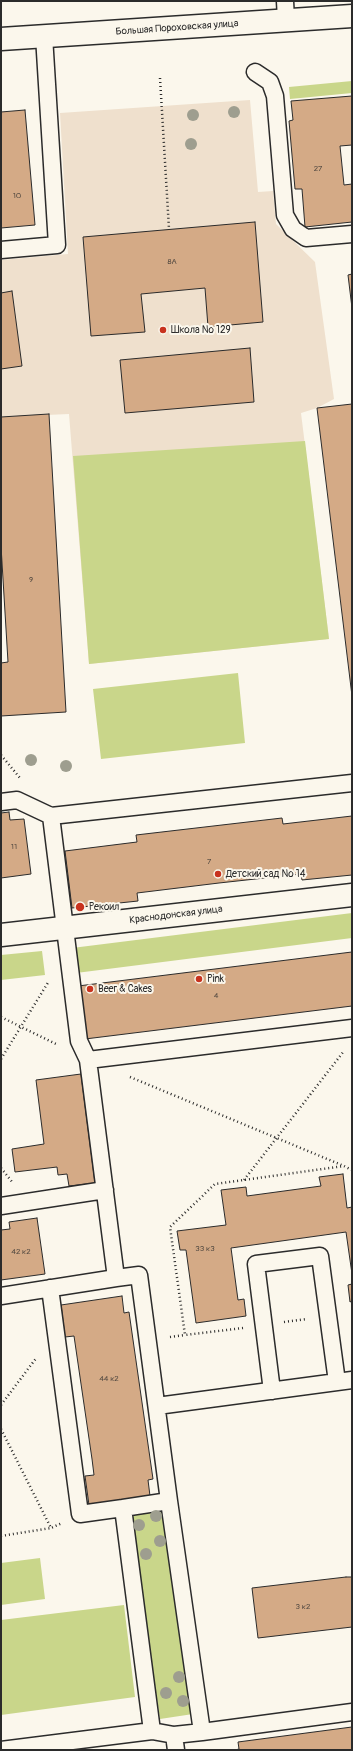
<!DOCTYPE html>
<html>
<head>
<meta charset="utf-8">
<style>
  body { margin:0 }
  #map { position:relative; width:353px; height:1751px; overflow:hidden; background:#fbf7ec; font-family:Pangolin,sans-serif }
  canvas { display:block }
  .frame { position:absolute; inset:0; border:2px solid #2b2b2b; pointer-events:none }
</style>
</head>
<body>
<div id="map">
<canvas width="353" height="1751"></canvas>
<div class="frame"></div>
</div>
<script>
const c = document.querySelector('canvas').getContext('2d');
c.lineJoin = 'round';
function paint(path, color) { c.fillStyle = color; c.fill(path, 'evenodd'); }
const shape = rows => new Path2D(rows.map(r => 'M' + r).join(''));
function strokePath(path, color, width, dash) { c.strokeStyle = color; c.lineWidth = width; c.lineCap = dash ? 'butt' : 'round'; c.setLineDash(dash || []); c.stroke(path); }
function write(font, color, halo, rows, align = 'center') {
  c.font = font + ' Pangolin,sans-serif'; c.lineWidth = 4; c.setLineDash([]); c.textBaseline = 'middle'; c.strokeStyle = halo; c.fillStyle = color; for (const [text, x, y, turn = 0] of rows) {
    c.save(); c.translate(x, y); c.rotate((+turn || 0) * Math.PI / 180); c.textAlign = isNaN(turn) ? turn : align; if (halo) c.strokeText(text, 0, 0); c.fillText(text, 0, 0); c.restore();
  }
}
paint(shape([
  [250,100,258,192,273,191,276,224,315,262,334,399,317,408,301,413,329,639,89,664,69,414,1,417,1,260,68,254,60,113]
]), '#efe0cd');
paint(shape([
  [352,81,352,93,290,99,289,87],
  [305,441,329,639,89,664,73,456],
  [238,673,245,743,101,759,93,689],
  [352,913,352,938,76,973,72,948],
  [42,951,45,975,1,980,1,955],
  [162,1507,193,1714,160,1719,129,1512],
  [40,1558,45,1599,1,1605,1,1563],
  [124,1605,135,1697,1,1715,1,1620]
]), '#c9d68a');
const building = shape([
  [352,96,352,145,340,146,344,185,352,184,352,222,305,227,302,189,295,189,289,121,293,120,291,101,352,96],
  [25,110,35,225,1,228,1,112,25,110],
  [255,222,263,322,208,327,205,288,141,294,145,332,91,336,83,237,255,222],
  [352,274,352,308,348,275,352,274],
  [12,291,22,366,1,369,1,293,12,291],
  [250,348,254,402,125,413,120,360,250,348],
  [352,404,352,696,317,408,352,404],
  [49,414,66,712,1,716,1,663,8,662,1,546,1,417,49,414],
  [9,812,10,820,24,819,31,874,1,878,1,813,9,812],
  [352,816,352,875,302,880,301,874,219,883,137,893,138,901,72,908,65,851,137,842,136,835,282,818,283,824,352,816],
  [352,952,352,1006,85,1039,78,986,352,952],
  [81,1074,95,1183,69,1186,67,1174,58,1175,57,1167,15,1172,12,1149,44,1144,36,1080,81,1074],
  [343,1174,347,1208,352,1207,352,1274,346,1232,231,1248,238,1300,244,1299,246,1316,196,1323,186,1250,180,1250,177,1231,226,1225,221,1190,246,1187,247,1196,321,1186,319,1177,343,1174],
  [37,1218,45,1274,1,1280,1,1230,10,1229,9,1222,37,1218],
  [352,1284,352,1301,350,1302,348,1285,352,1284],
  [122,1296,124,1313,129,1312,153,1479,148,1480,150,1496,89,1505,85,1476,94,1475,92,1459,74,1336,65,1337,61,1305,122,1296],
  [346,1577,352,1577,352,1627,258,1638,252,1588,346,1577],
  [352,1727,352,1750,235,1750,239,1749,238,1742,352,1727]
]);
paint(building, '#d4aa86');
strokePath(building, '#2b2b2b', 1);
const service = shape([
  [285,1,286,20],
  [255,72,270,82,275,96,285,215,293,229,306,238,352,234],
  [1,250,57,245,44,36],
  [1,802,17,800,51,816,79,1041,88,1060,116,1278,139,1275,169,1501,123,1508,152,1731],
  [51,816,352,783],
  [88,1060,352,1028],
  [1,1206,105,1190],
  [50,1288,80,1514,123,1508],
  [1,1296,116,1278],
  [272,1391,256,1264,320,1256,337,1382],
  [157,1406,352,1380],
  [169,1501,202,1732],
  [174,1735,176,1750],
  [1,1750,152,1731,174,1735,202,1732,352,1712]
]);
const minor = shape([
  [1,39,352,16],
  [1,935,352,895]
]);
strokePath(service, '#2b2b2b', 19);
strokePath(minor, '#2b2b2b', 25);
strokePath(shape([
  [160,78,169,229],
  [1,614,5,614],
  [1,755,20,778],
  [1,1017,58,1045],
  [1,1059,49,981],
  [130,1077,344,1166],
  [1,1168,13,1183],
  [244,1180,344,1051],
  [284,1322,307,1319],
  [243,1328,185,1335,170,1227,215,1184,344,1166,352,1170],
  [170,1337,185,1335],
  [1,1405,37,1357],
  [1,1429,51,1528,62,1523],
  [1,1536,51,1528]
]), '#2b2b2b', 2.5, [1, 3]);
strokePath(service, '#fbf7ec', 16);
strokePath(minor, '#fbf7ec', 22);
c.fillStyle = '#9e9e8f';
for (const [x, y] of [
  [234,112],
  [193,115],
  [191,144],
  [31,760],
  [66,766],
  [156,1516],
  [139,1525],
  [160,1541],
  [146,1554],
  [179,1677],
  [166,1693],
  [183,1701]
]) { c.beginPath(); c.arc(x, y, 6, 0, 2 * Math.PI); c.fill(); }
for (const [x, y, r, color] of [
  [163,330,4,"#c8321e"],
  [218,874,4,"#c8321e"],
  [80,907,5,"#c8321e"],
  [199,979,4,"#c8321e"],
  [90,989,4,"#c8321e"]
]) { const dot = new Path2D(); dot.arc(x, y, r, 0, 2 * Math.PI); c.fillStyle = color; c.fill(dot); strokePath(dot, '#fbf7ec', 1.5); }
write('8px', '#554b42', null, [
  ["27",318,169],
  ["10",17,196],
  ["8А",172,262],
  ["9",31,580],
  ["11",14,847],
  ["7",209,862],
  ["4",216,996],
  ["33 к3",205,1249],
  ["42 к2",21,1252],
  ["44 к2",109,1379],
  ["3 к2",303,1607]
]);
write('10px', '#2b2b2b', '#fbf7ec', [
  ["Большая Пороховская улица",177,28,-4],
  ["Краснодонская улица",176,915,-7]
]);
write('10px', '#2b2b2b', '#fbf7ec', [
  ["Школа № 129",171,330],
  ["Детский сад № 14",226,874],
  ["Рекоил",89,907],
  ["Pink",207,979],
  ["Beer & Cakes",98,989]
], 'left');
</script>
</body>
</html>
